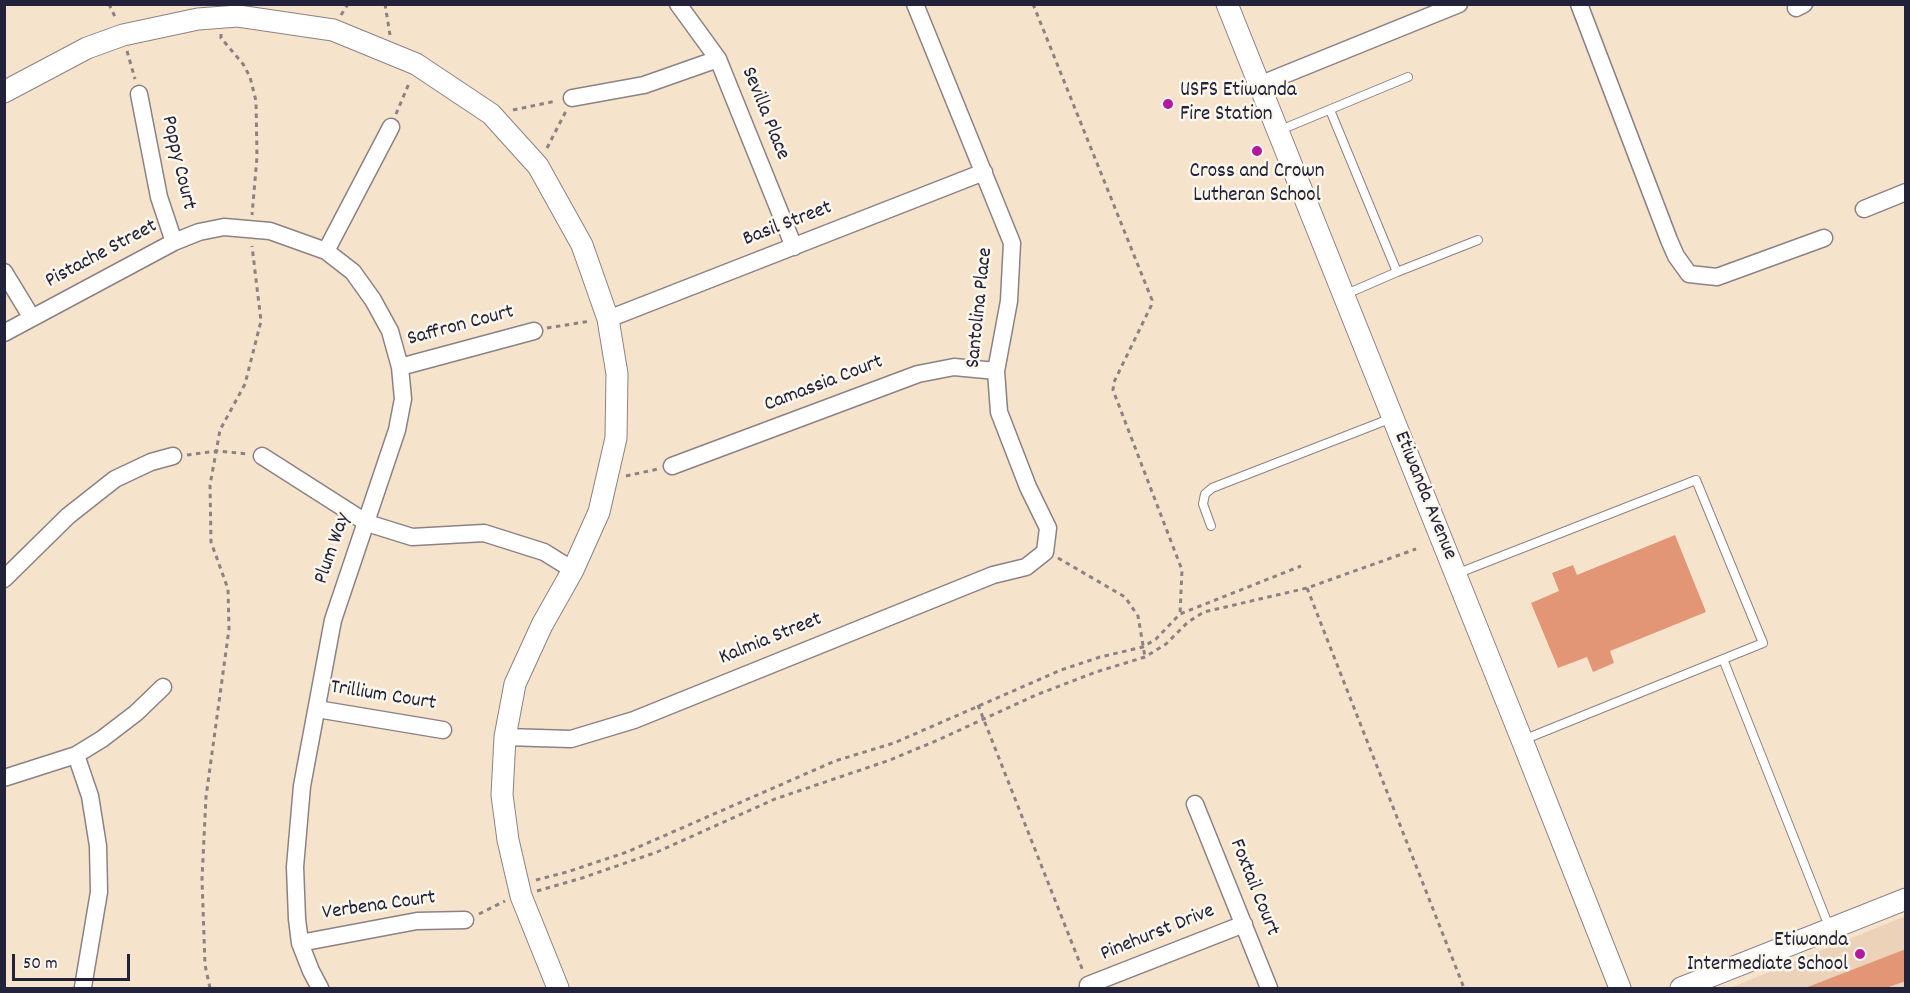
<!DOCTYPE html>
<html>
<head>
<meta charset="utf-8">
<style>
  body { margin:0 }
  #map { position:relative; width:1910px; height:993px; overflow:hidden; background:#f6e3cb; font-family:Dekko,sans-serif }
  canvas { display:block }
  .frame { position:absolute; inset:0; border:6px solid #22223b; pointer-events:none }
  .scale { position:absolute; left:12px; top:954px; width:118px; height:27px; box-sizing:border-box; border:3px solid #22223b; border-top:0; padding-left:8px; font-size:18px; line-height:21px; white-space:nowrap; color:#22223b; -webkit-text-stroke:4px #fbf7ec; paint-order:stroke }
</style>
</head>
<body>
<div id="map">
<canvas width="1910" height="993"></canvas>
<div class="frame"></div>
<div class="scale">50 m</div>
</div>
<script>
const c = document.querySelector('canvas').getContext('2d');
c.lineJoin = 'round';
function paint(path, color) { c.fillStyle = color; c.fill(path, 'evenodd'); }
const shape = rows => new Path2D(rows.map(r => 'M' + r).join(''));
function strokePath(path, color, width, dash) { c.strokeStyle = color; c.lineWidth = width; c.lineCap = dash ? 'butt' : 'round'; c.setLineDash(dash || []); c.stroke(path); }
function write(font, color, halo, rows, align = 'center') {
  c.font = font + ' Dekko,sans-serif'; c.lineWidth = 5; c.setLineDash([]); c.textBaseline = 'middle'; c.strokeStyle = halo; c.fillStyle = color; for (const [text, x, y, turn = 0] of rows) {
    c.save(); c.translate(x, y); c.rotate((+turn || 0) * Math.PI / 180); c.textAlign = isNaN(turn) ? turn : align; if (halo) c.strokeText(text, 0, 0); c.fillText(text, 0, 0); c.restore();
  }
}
paint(shape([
  [1905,916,1905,988,1730,988,1898,919]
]), '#ebd2b9');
paint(shape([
  [1675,535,1706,612,1610,651,1614,663,1593,672,1587,657,1558,668,1531,603,1559,591,1552,573,1573,565,1577,575],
  [1906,949,1906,981,1886,988,1805,988]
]), '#e39675');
const service = shape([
  [1330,110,1397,272,1344,295],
  [1278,131,1408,77],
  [1397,272,1478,240],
  [1211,526,1203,504,1205,494,1212,488,1392,418],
  [1456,574,1696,480,1763,643,1523,740],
  [1723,659,1830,929]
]);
const minor = shape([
  [678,4,718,59,794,247],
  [1579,4,1669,240,1676,256,1689,274,1717,277,1824,238],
  [1796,8,1804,4],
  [1259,85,1459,4],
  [139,94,159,197,174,242],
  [572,98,644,85,718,59],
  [1864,209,1906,192],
  [326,251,391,127],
  [4,272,32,318],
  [608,319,984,172],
  [4,333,174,242,199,232,224,227,270,231,326,251,353,272,373,300,390,331,400,367,403,399,397,430,333,620,302,786,295,867,297,919,300,943,311,971,320,988],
  [400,367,534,331],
  [262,456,367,523,412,537,484,533,544,552,573,570],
  [672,466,918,374,954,367,996,371],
  [4,579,68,516,115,479,151,462,173,456],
  [317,709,443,730],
  [505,737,571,739,634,720,993,575,1026,567,1045,552,1048,528,1028,487,999,412,996,371,1009,301,1012,243,915,4],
  [76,755,90,796,98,846,99,892,83,987],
  [4,778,76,755,102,739,136,713,163,687],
  [1195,804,1269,988],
  [300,943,417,921,465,920],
  [1088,985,1244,924]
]);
const tertiary = shape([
  [1227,4,1522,740,1620,988],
  [4,92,87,48,123,35,198,19,238,16,333,30,416,64,491,114,538,166,582,245,608,319,617,374,616,438,599,512,573,570,542,625,515,684,505,737,502,795,508,840,521,896,558,988],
  [1681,988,1906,899]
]);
strokePath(service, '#8c8283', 10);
strokePath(minor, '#8c8283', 19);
strokePath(tertiary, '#8c8283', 23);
strokePath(shape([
  [109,4,116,19],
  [385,4,390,35],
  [1033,4,1152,300,1151,306,1114,382,1113,390,1182,570,1180,614],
  [341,15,348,4],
  [221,34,221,38,243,64,250,77,256,101,257,157,252,215],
  [127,51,135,79],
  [513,110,556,101],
  [396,114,410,81],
  [547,148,566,111],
  [547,328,591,321],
  [187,455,217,451,249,454],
  [626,476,658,469],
  [1058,558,1125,597,1138,616,1145,657],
  [1307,588,1464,988],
  [978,705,1083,971],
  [536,880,567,872,627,852,835,761,894,743,1061,670,1100,657,1143,647,1156,639,1180,614,1301,566],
  [537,891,582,878,657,852,775,799,890,760,938,740,1036,695,1096,672,1145,657,1166,644,1188,622,1204,612,1307,588,1416,549],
  [479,914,505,901],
  [210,988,205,965,202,879,206,797,229,629,228,589,211,542,210,485,220,430,245,384,261,321,252,246]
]), '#8c8283', 3, [4.5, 4.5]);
strokePath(service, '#fff', 8);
strokePath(minor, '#fff', 16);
strokePath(tertiary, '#fff', 21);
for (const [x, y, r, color] of [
  [1168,104,6,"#b5179e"],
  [1257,151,6,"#b5179e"],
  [1860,954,6,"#b5179e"]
]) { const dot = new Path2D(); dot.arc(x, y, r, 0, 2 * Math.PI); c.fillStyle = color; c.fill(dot); strokePath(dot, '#fbf7ec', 2); }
write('21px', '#22223b', '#fbf7ec', [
  ["USFS Etiwanda",1180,92],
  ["Fire Station",1180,116],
  ["Cross and Crown",1257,173,"center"],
  ["Lutheran School",1257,197,"center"],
  ["Etiwanda",1848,942,"right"],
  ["Intermediate School",1848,966,"right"]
], 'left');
write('21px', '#22223b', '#fbf7ec', [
  ["Sevilla Place",764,114,68],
  ["Poppy Court",177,163,77],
  ["Basil Street",788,225,-21],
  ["Pistache Street",102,255,-28],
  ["Santolina Place",981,308,-84],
  ["Saffron Court",461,327,-15],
  ["Camassia Court",824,385,-21],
  ["Etiwanda Avenue",1424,496,68],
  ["Plum Way",334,549,-71],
  ["Kalmia Street",771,640,-22],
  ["Trillium Court",383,697,9],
  ["Foxtail Court",1253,888,68],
  ["Verbena Court",379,907,-8],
  ["Pinehurst Drive",1158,934,-22]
]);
</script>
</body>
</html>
